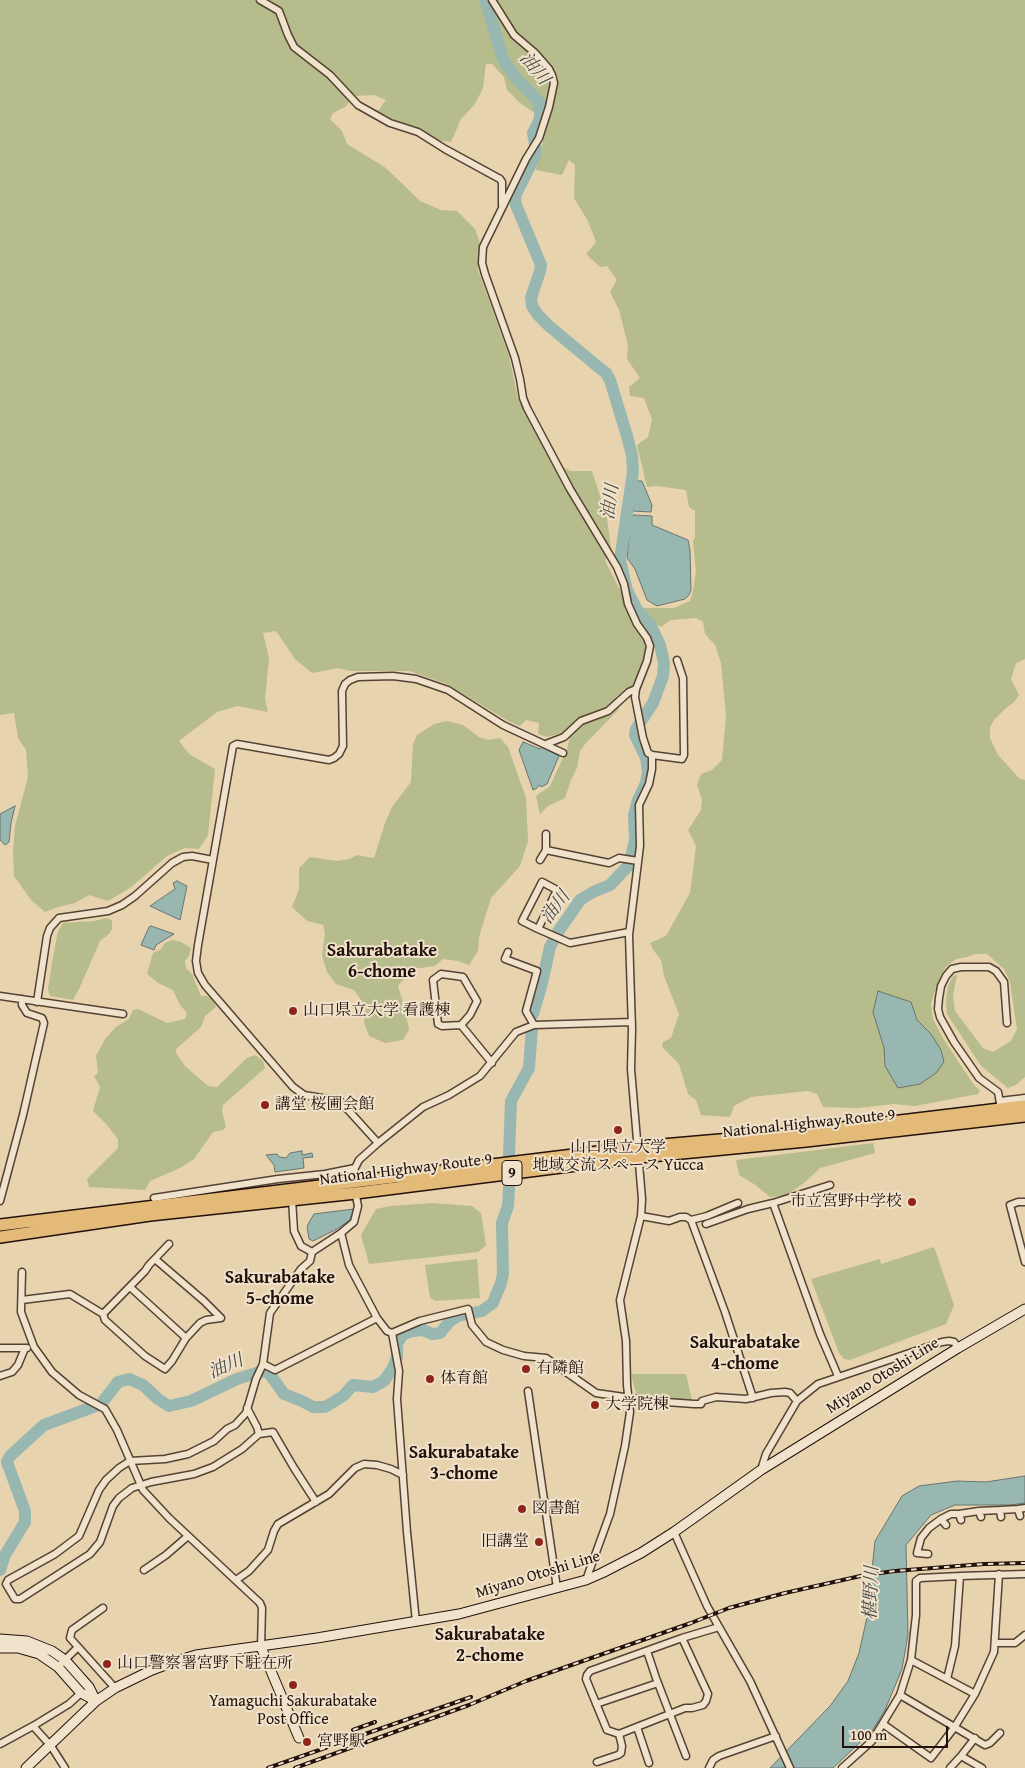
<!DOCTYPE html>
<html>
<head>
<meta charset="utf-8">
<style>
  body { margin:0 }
  #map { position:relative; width:1025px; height:1768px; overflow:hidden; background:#e8d3af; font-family:"Gentium Book Plus",serif }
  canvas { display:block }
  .scale { position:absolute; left:842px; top:1726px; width:106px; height:22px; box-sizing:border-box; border:2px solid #22110b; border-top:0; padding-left:6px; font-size:15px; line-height:18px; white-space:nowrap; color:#22110b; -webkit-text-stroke:4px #f0e2cb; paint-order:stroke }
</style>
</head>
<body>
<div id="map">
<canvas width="1025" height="1768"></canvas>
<div class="scale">100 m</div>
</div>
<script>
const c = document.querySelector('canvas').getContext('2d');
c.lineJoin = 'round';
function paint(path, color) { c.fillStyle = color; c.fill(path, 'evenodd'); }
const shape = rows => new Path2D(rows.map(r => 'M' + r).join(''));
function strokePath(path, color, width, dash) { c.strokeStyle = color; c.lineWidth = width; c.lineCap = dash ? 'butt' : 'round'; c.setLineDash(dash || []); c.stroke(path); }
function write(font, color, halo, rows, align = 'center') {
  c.font = font + ' "Gentium Book Plus","Noto Serif JP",serif'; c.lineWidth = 4; c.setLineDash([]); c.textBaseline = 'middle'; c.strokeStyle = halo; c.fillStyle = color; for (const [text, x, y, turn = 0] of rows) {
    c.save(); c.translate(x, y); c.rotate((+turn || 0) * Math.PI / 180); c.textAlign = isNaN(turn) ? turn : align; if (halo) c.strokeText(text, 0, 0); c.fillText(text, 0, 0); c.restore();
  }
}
paint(shape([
  [0,0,1025,0,1025,659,1016,663,1011,679,1019,695,1014,702,1005,709,994,720,990,727,990,738,998,755,1019,778,1025,780,1025,1077,1016,1085,1008,1088,981,1066,947,1014,946,1000,948,986,953,976,957,975,953,995,955,1011,983,1048,993,1052,1011,1041,1017,1029,1010,982,1004,969,987,954,975,954,967,957,956,959,946,967,938,981,931,1004,933,1019,944,1040,974,1085,980,1090,978,1094,915,1106,894,1104,858,1108,823,1107,817,1094,808,1091,751,1097,734,1106,730,1117,701,1115,696,1100,688,1094,679,1064,662,1047,663,1042,671,1038,679,1014,664,976,661,960,654,951,650,943,666,936,690,893,696,846,688,830,701,810,702,800,697,785,701,774,712,770,722,760,726,716,721,663,715,645,705,634,703,622,696,618,671,620,661,627,652,621,642,608,674,608,690,601,693,591,696,571,693,542,695,537,695,511,689,507,686,490,657,486,647,487,637,445,648,437,652,419,644,398,630,396,629,387,640,378,627,359,628,345,619,310,610,292,617,280,607,266,600,267,586,254,596,242,588,221,574,198,575,165,569,160,562,175,536,170,545,132,542,118,520,103,507,90,504,77,492,64,486,64,483,88,475,104,461,119,451,142,435,140,419,129,398,122,378,111,386,100,374,95,355,96,345,107,333,113,330,119,342,131,347,144,386,168,420,201,441,210,457,211,475,229,480,243,478,270,509,356,518,399,549,457,570,471,592,471,607,518,611,549,605,561,627,603,644,622,654,636,657,646,646,650,632,688,616,697,619,709,586,743,580,751,577,768,571,780,565,798,548,806,540,814,536,796,550,786,567,749,570,737,561,733,547,737,538,734,539,723,526,720,520,726,508,721,447,684,409,671,351,671,338,668,312,673,295,659,276,631,263,633,269,658,265,699,268,712,237,706,217,712,179,741,189,754,215,769,208,835,199,849,185,848,167,856,130,888,108,901,89,895,75,903,58,907,45,912,31,900,14,876,13,852,15,826,28,777,26,750,18,738,14,713,0,715],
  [447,721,463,725,479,737,488,740,500,738,508,747,526,798,528,841,520,866,491,898,479,937,478,951,469,965,458,961,443,959,435,966,412,969,398,986,405,1008,409,1030,403,1040,385,1043,369,1036,364,1022,366,1007,354,990,336,984,327,972,322,956,325,933,323,925,307,921,292,907,299,889,299,868,310,857,337,861,349,859,357,855,374,858,385,823,392,807,411,782,413,744,417,735,434,724],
  [106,918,112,920,112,929,109,934,100,941,79,989,73,1000,50,996,48,989,52,963,58,931,63,923,94,921],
  [172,940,181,942,191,948,189,956,185,961,186,968,192,974,201,996,207,996,213,1000,216,1007,205,1016,201,1027,176,1049,176,1053,185,1066,208,1086,217,1087,247,1058,255,1055,263,1061,265,1068,223,1105,222,1111,226,1127,223,1130,213,1132,194,1159,180,1168,150,1181,145,1190,89,1187,87,1179,118,1148,118,1139,107,1125,93,1111,100,1087,94,1076,98,1073,96,1056,105,1039,116,1027,129,1019,133,1010,138,1009,167,1023,185,1019,187,1013,180,1005,173,990,158,983,147,974,153,953,160,950,165,943],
  [873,1143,875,1153,820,1168,804,1183,785,1196,770,1197,754,1184,739,1175,736,1160],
  [432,1203,472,1206,481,1213,486,1245,478,1252,369,1264,361,1235,376,1209,390,1206],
  [934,1247,954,1305,946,1324,850,1360,844,1359,839,1353,811,1279,880,1259,881,1264],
  [477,1259,480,1298,436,1301,430,1298,425,1265],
  [631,1374,686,1374,692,1400,648,1397,636,1393]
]), '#b6bc8b');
const water = shape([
  [636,481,642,481,652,505,651,512,633,511,636,481],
  [634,515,652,516,652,525,688,540,690,550,691,590,689,595,685,599,657,606,647,600,635,569,627,558,631,517,634,515],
  [523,742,540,749,542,747,559,756,547,784,541,787,539,785,537,788,533,790,519,750,523,742],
  [15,806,11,823,9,842,5,845,0,840,0,814,15,806],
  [177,881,187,886,180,920,150,906,175,889,173,883,177,881],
  [151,926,174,934,156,945,154,950,141,945,149,927,151,926],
  [878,991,911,1002,917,1020,931,1034,941,1050,944,1062,936,1073,920,1084,898,1088,885,1066,884,1048,873,1012,878,991],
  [302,1151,302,1155,312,1153,313,1157,303,1158,304,1168,275,1172,274,1165,266,1155,277,1154,279,1157,286,1158,290,1153,302,1151],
  [354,1209,350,1220,337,1229,313,1241,309,1239,307,1226,314,1214,354,1209],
  [1025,1476,1025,1503,1010,1505,955,1505,931,1515,906,1545,908,1635,902,1669,885,1710,872,1731,833,1768,770,1768,830,1706,848,1681,859,1653,867,1617,875,1541,902,1496,919,1486,957,1481,986,1482,1025,1476]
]);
paint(water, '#98b7b1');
strokePath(water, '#69756f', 1);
strokePath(shape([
  [485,0,503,59,516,78,540,103,540,119,533,133,536,151,534,158,515,196,516,205,541,265,540,271,531,298,532,306,538,315,549,326,597,366,606,373,610,380,627,436,632,455,633,472,620,560,627,590,636,608,651,626,660,645,664,663,663,676,653,703,636,729,635,735,646,758,648,771,646,783,638,800,634,815,635,840,631,857,628,866,610,885,593,892,580,900,558,932,550,947,542,983,533,1014],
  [509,1155,511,1101,529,1068,532,1028],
  [0,1570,5,1555,25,1522,25,1511,7,1462,10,1456,44,1425,101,1404,118,1382,129,1379,143,1385,158,1399,169,1406,191,1401,237,1379,263,1371,269,1373,284,1394,302,1401,313,1407,325,1407,343,1396,353,1385,373,1387,384,1381,393,1368,397,1357,397,1344,402,1335,412,1331,423,1330,432,1334,440,1333,450,1321,458,1316,482,1311,493,1303,501,1283,503,1274,502,1223,508,1206,509,1188]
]), '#98b7b1', 12);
const street = shape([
  [260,0,279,11,288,35,294,47,330,75,358,105,390,123,418,132,445,149,500,179,502,182,502,205],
  [492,0,514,35,535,53,549,69,552,75,554,83,549,107,539,138,526,159,483,247,482,263,485,274,515,358,520,379,523,398,527,408,570,489,617,567,624,584,628,604,637,624,647,638,650,646,647,661,636,689,635,697,643,738,648,753,652,755,652,769,649,784,639,805,640,846,629,935,632,1029,631,1069,642,1199,641,1216,620,1300,626,1341,627,1385,630,1412,625,1446,610,1514,586,1580],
  [546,744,564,737,581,721,608,711,629,692,636,689],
  [652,755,682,759,684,755,683,678,677,660],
  [546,834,546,850,609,863,619,858,638,861],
  [540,860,546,850],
  [538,929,557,890,542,882,522,921,538,929,570,943,629,932],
  [508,952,505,959,537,971,526,1011,534,1025],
  [0,996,123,1014],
  [37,1002,47,936,50,928,59,918,108,911,122,905,135,896,172,863,183,857,192,856,213,860],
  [461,1025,470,1015,477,1001,463,977,441,974,433,980,438,1024,442,1026,461,1025,492,1063],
  [1000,1101,1025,1098],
  [1001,1109,998,1092,979,1078,954,1042,940,1017,938,1009,939,998,941,986,946,976,952,969,961,967,989,967,996,971,1004,982,1007,1023],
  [378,1143,340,1101,304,1095,293,1087,205,985,198,973,196,961,198,945,233,746,237,744,329,760,334,758,339,754,343,746,342,691,345,684,350,680,358,677,393,676,416,679,448,690,503,725,563,753],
  [351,1182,355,1168,359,1160,378,1143,423,1107,449,1095,480,1076,516,1032,534,1025,632,1022],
  [154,1198,278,1179,325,1174,355,1168],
  [292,1199,294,1231,301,1246,312,1252],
  [0,1201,23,1115,44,1023,42,1018,27,1013,22,1005,22,999],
  [1025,1202,1018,1202,1010,1205,1025,1262],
  [773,1203,820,1334,838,1376],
  [641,1216,669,1221,680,1217,686,1217,691,1220,707,1216,738,1203],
  [691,1220,725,1312,753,1398],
  [706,1224,748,1209,773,1203,830,1185],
  [341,1233,349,1265,377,1318,387,1331,392,1333,399,1371,397,1399,407,1532,416,1622],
  [22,1272,21,1312,34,1347,52,1372,79,1395,105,1409,117,1430,143,1490,169,1518,260,1603,262,1608,261,1647],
  [130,1287,186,1338,200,1323,206,1320,221,1318,204,1301,155,1259],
  [22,1300,70,1294,103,1314,145,1271,149,1265,169,1244],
  [103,1314,105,1320,145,1356,165,1369,172,1361,186,1338],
  [392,1333,420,1321,468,1309,472,1325,486,1342,503,1350,524,1356,546,1358,596,1393,652,1401,694,1404,701,1404,702,1401,716,1397,746,1399,771,1393,785,1392,790,1393,797,1401],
  [0,1348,27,1348],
  [263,1364,275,1370,377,1318],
  [0,1376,12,1372,18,1365,25,1348],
  [528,1391,557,1588],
  [247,1408,257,1427,259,1434,242,1449,213,1467,194,1474,151,1482,132,1488,119,1498,113,1506,100,1542,90,1554,20,1599,15,1599,6,1584,8,1580,55,1554,79,1536,99,1490,106,1480,119,1468,130,1461,165,1459,188,1454,214,1441,227,1429,235,1425,246,1413,256,1379,263,1364,270,1313,301,1269,310,1261,312,1252,341,1233,354,1222,358,1206,355,1191],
  [259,1434,273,1432,294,1468,316,1502],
  [761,1470,766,1454,797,1401,818,1384,942,1342,949,1341,954,1342,958,1348],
  [1020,1516,1018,1509,1025,1508],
  [981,1517,979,1511,1000,1510],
  [1001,1517,1000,1510,1018,1509],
  [961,1520,959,1514,979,1511],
  [946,1525,941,1519,951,1514,959,1514],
  [674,1532,707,1606,750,1681,790,1768],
  [928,1554,917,1553,921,1538,929,1528,941,1519],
  [144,1570,166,1555,188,1536],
  [236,1580,249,1571,268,1550,274,1531,278,1524,329,1494,355,1468,364,1464,377,1465,391,1469,403,1475],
  [103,1608,72,1630,70,1638,115,1688],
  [996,1643,1015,1643,1025,1635],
  [647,1651,656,1678,686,1756],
  [911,1660,975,1694],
  [58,1667,78,1647],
  [947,1679,955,1646,960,1576],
  [900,1695,985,1745,990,1743,1000,1733],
  [596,1704,658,1683],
  [883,1724,931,1758,954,1728,975,1694,994,1652,999,1574],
  [33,1726,69,1704,81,1693],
  [637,1727,649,1763],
  [619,1734,685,1708,692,1708,703,1705,706,1701,708,1694,682,1638],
  [975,1738,961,1756,982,1768],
  [0,1744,33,1726,51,1746,65,1768],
  [597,1762,618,1755,621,1753,622,1746,619,1734,607,1730,586,1679,587,1675,590,1671,682,1638,719,1627],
  [709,1768,713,1760,719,1756,776,1736],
  [842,1768,872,1741,900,1695,911,1660,916,1615,916,1581,920,1578,960,1576,1025,1574],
  [950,1768,961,1756]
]);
const secondary = shape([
  [0,1639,27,1641,52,1651,65,1660,89,1687,96,1701],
  [261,1647,299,1738],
  [0,1648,18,1648,39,1654,58,1667,81,1693,96,1701],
  [26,1768,96,1701,115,1688,152,1670,176,1661,196,1655,317,1638,459,1614,586,1580,602,1573,641,1553,674,1532,761,1470,958,1348,1025,1309]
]);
const highway = shape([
  [0,1225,639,1147,800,1133,1025,1106],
  [0,1237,150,1215,356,1193,640,1157,806,1141,1025,1116]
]);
strokePath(street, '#544234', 9);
strokePath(secondary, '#22110b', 11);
strokePath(highway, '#22110b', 14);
strokePath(street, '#f0e2cb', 6);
strokePath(secondary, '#f0e2cb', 9);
strokePath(highway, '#e4ba78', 11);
const rail = shape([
  [353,1730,375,1722],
  [268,1768,471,1697],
  [295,1768,469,1705,526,1681,691,1623,729,1608,785,1593,865,1575,895,1571,984,1564,1025,1563]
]);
strokePath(rail, '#22110b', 4);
strokePath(rail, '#f0e2cb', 2, [5.5]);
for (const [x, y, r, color] of [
  [293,1011,5,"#8f2418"],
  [265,1105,5,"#8f2418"],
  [618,1130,5,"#8f2418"],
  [912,1202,5,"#8f2418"],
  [526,1369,5,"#8f2418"],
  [430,1379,5,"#8f2418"],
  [595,1405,5,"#8f2418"],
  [522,1509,5,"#8f2418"],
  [539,1542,5,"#8f2418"],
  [107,1664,5,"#8f2418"],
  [293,1685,5,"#8f2418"],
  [307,1742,5,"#8f2418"]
]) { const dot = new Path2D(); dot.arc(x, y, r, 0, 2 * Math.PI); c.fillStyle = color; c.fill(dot); strokePath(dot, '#f0e2cb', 2); }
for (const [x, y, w] of [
  [512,1173,20]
]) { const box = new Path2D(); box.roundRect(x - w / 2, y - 12.5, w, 25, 4); c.fillStyle = '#f0e2cb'; c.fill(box); strokePath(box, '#22110b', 1); }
write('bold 15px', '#22110b', null, [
  ["9",512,1173]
]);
write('16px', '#22110b', '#f0e2cb', [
  ["山口県立大学 看護棟",303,1011],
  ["講堂 桜圃会館",275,1105],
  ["山口県立大学",618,1148,"center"],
  ["地域交流スペース Yucca",618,1166,"center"],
  ["市立宮野中学校",902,1202,"right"],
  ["有隣館",536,1369],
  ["体育館",440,1379],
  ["大学院棟",605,1405],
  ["図書館",532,1509],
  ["旧講堂",529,1542,"right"],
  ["山口警察署宮野下駐在所",117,1664],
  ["Yamaguchi Sakurabatake",293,1702,"center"],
  ["Post Office",293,1720,"center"],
  ["宮野駅",317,1742]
], 'left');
write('16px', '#22110b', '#f0e2cb', [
  ["National Highway Route 9",809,1124,-6],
  ["National Highway Route 9",406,1170,-7],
  ["Miyano Otoshi Line",883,1376,-32],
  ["Miyano Otoshi Line",538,1575,-17]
]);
write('italic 18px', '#4b4b45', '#f0e2cb', [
  ["油川",534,69,50],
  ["油川",611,502,-82],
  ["油川",556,908,-53],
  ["油川",226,1367,-23],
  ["椹野川",872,1593,-88]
]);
write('bold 18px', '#22110b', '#f0e2cb', [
  ["Sakurabatake",382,951],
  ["6-chome",382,972],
  ["Sakurabatake",280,1278],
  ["5-chome",280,1299],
  ["Sakurabatake",745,1343],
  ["4-chome",745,1364],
  ["Sakurabatake",464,1453],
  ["3-chome",464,1474],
  ["Sakurabatake",490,1635],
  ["2-chome",490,1656]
]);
</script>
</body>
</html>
